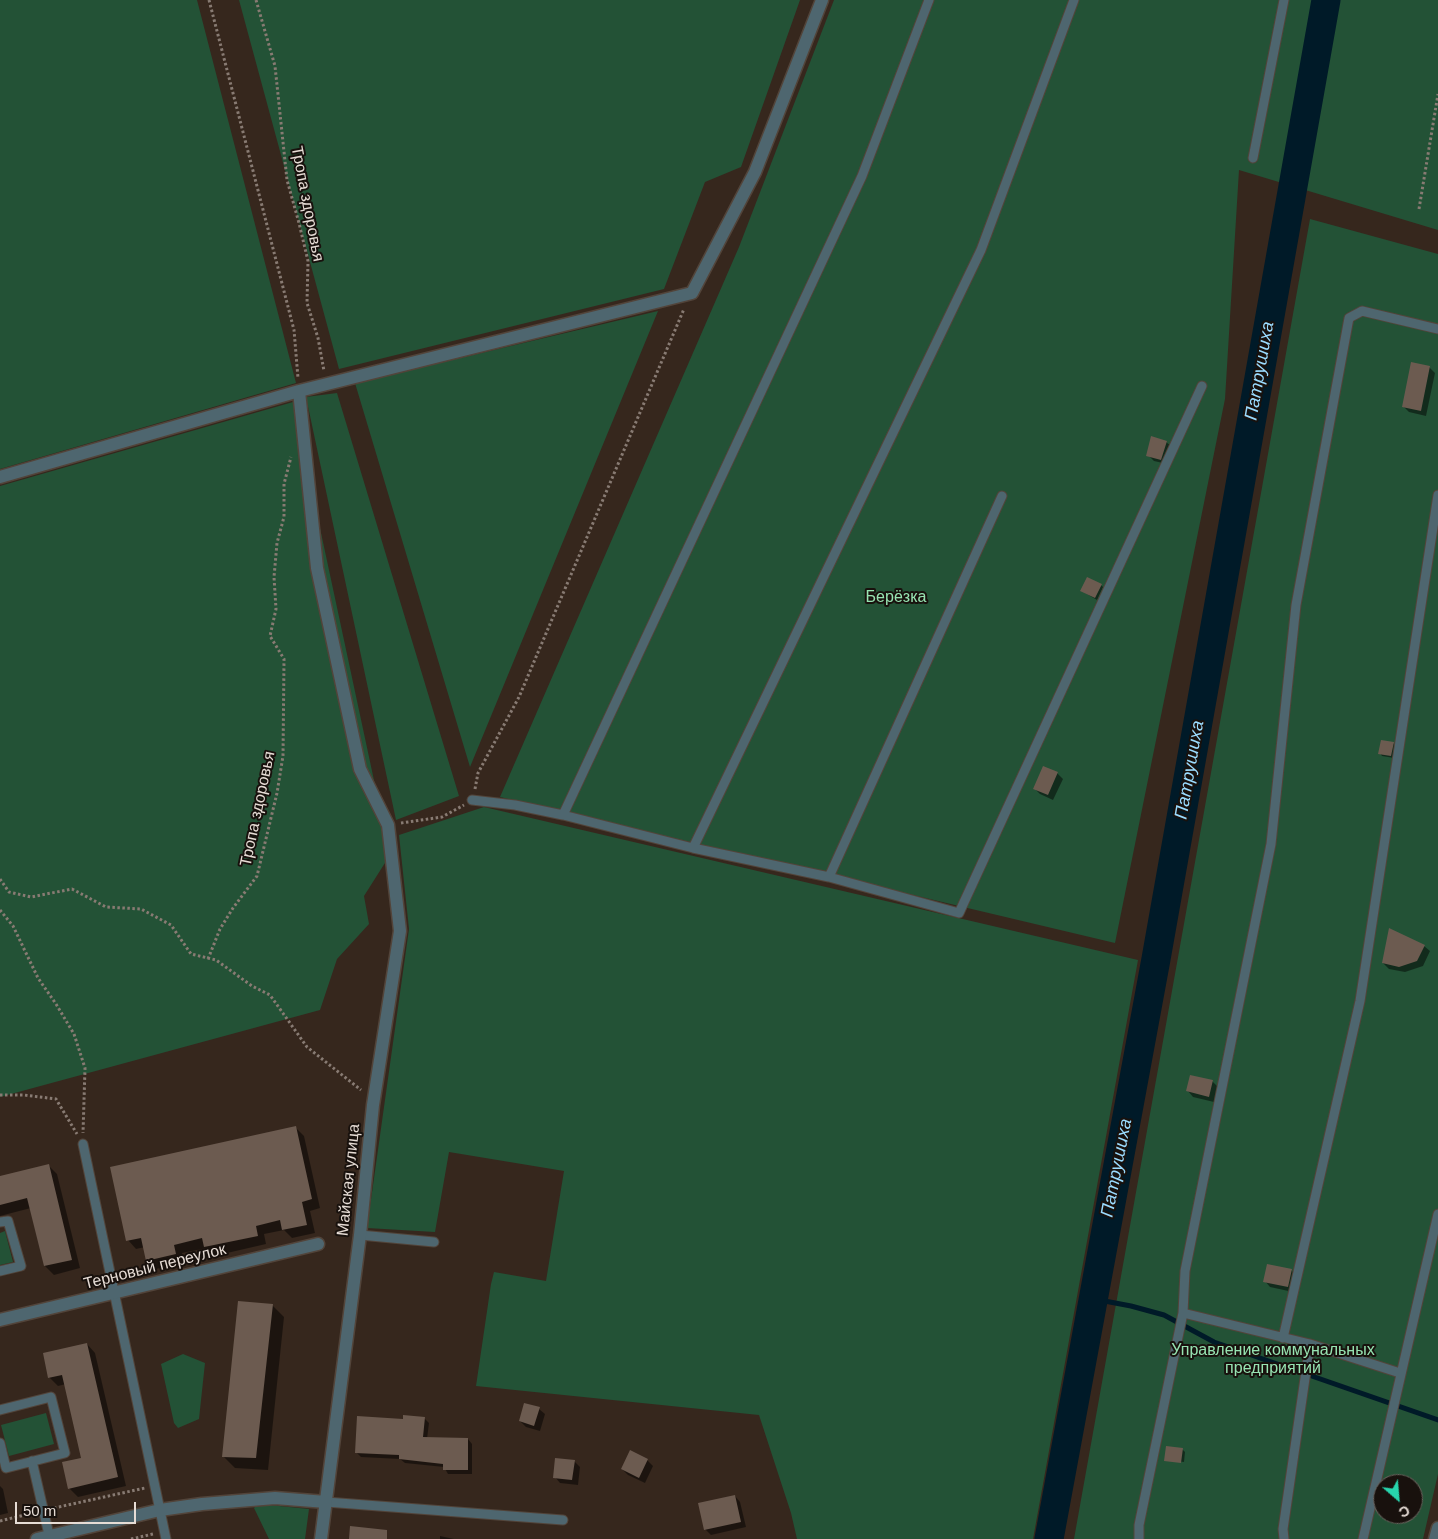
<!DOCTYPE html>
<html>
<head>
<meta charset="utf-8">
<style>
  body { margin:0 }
  #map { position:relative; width:1438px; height:1539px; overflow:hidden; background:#36271d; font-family:Helvetica,sans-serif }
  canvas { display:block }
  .north { position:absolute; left:1373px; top:1474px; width:50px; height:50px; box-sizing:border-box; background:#18110d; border:1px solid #6a625d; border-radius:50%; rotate:153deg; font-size:14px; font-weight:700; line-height:20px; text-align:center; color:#e6dcd5 }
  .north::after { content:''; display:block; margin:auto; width:18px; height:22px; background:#27d5ad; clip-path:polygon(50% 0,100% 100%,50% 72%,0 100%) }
  .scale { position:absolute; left:15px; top:1502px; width:121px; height:22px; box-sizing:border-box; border:2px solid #e6dcd5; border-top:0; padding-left:6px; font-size:15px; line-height:18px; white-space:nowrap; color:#e6dcd5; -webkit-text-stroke:4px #18110d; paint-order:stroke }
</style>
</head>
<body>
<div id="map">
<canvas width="1438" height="1539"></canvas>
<div class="north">С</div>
<div class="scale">50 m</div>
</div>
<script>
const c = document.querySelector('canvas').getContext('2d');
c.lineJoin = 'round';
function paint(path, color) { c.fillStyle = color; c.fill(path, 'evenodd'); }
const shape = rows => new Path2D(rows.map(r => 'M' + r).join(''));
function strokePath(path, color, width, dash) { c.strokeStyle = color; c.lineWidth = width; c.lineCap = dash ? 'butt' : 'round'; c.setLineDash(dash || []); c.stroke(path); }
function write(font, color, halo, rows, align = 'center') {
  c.font = font + ' Helvetica,sans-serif'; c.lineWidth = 4; c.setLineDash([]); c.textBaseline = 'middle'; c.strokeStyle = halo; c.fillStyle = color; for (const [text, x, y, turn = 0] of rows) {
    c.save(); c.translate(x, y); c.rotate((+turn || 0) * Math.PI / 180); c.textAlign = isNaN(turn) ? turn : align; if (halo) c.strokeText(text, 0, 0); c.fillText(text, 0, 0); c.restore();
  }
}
paint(shape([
  [0,0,197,0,296,383,0,469],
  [239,0,800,0,741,167,705,182,664,289,339,369],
  [834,0,1438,0,1438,230,1239,170,1225,399,1115,943,500,797,739,247],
  [1310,219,1438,254,1438,1474,1423,1539,1074,1539],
  [1383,1484,1413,1484,1413,1514,1383,1514],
  [658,311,470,767,355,383],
  [337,393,459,796,396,820,306,397],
  [293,402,390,855,364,896,369,924,337,959,320,1010,0,1097,0,486],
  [484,807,1138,960,1033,1539,797,1539,791,1513,759,1415,476,1386,491,1284,494,1272,546,1281,564,1171,449,1152,435,1232,367,1228,409,929,399,835],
  [5,1231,13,1262,0,1265,0,1233],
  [183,1354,205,1363,199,1419,178,1428,174,1423,161,1364],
  [46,1413,54,1444,9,1456,1,1425],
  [269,1505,309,1509,305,1539,269,1539,254,1508,255,1507]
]), '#235236');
paint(shape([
  [1429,367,1435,373,1426,416,1409,412,1403,406],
  [1166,442,1172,447,1167,464,1154,461,1148,455],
  [1101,585,1103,587,1097,600,1082,591],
  [1393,743,1396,746,1394,758,1382,756,1380,753],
  [1057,773,1063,779,1053,800,1040,794,1035,789],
  [1424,946,1430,951,1423,966,1405,972,1389,969,1383,963],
  [1212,1081,1218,1087,1214,1102,1193,1097,1188,1091],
  [295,1127,304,1136,320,1208,310,1211,315,1233,292,1238,284,1230,264,1234,266,1244,214,1256,207,1248,182,1253,184,1262,156,1269,147,1260,145,1247,136,1249,128,1240],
  [48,1165,57,1174,80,1268,54,1275,45,1266,31,1208,0,1216,0,1177],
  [1291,1270,1297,1276,1293,1292,1270,1287,1265,1281],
  [272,1305,284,1317,268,1470,235,1468,223,1456],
  [87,1344,95,1353,126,1486,78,1497,69,1488,83,1459,66,1384,58,1386,49,1377],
  [539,1409,545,1414,540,1431,526,1427,520,1421],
  [424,1418,429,1423,427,1439,468,1439,472,1444,472,1474,448,1474,444,1467,405,1463,400,1459,361,1457,356,1452,404,1420],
  [1167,1447,1183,1450,1185,1452,1184,1462,1167,1460,1167,1461,1166,1460],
  [647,1460,653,1466,645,1483,628,1475,622,1469],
  [574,1461,580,1467,578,1485,560,1483,555,1477],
  [0,1486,3,1489,8,1513,0,1515],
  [735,1496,740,1502,746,1527,711,1535,705,1529],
  [440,1536,454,1539,440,1539]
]), '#0007');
strokePath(shape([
  [1094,1299,1131,1306,1164,1315,1214,1342,1438,1420]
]), '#001a28', 5);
strokePath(shape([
  [1049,1539,1156,959,1326,0]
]), '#001a28', 29);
paint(shape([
  [1411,362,1430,366,1421,411,1402,407],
  [1151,436,1167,441,1161,460,1146,456],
  [1087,577,1102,584,1095,598,1080,591],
  [1381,740,1394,742,1391,756,1378,754],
  [1043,766,1058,772,1048,795,1033,789],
  [1389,928,1425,945,1417,961,1399,967,1382,963],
  [1190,1075,1213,1080,1209,1097,1186,1091],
  [296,1126,312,1199,302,1202,307,1225,282,1230,280,1220,256,1226,258,1236,204,1247,202,1238,174,1245,176,1254,146,1261,141,1238,126,1241,110,1167],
  [49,1164,72,1260,44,1266,27,1198,0,1205,0,1176],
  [1267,1264,1292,1269,1288,1287,1263,1282],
  [238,1301,273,1304,256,1458,222,1457],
  [87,1343,118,1477,68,1489,62,1462,81,1458,62,1375,48,1378,43,1353],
  [524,1403,540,1407,534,1426,519,1421],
  [403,1415,425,1417,423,1437,468,1438,468,1470,443,1470,443,1464,399,1459,399,1455,355,1453,357,1416,403,1419],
  [1166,1446,1183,1448,1181,1463,1164,1461],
  [630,1450,648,1459,639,1478,621,1469],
  [555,1458,575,1460,572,1480,553,1478],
  [735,1495,741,1522,704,1530,698,1503],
  [350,1526,387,1530,387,1539,349,1539]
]), '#6c5b50');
const lane = shape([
  [1253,158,1284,0],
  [472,800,515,805,563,815,693,848,829,877,959,913,1202,386],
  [563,815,862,176,929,0],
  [693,848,981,250,1074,0],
  [829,877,1002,496],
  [83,1144,166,1539],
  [0,1222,8,1221,21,1266,0,1271],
  [360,1235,434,1242],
  [1183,1313,1310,1344,1400,1373],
  [1283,1338,1360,1001,1438,495],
  [0,1410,51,1397,65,1453,6,1468,0,1443],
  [32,1461,50,1539],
  [326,1502,563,1520],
  [1139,1539,1139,1525,1183,1313,1185,1271,1271,844,1296,605,1349,318,1362,311,1438,329],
  [1284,1539,1283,1529,1310,1344],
  [1363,1539,1438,1214]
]);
const street = shape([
  [299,391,317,568,360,769,388,825,400,931,373,1105,360,1235,321,1539],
  [0,477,299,391,692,293,755,172,822,0],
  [0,1320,318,1244],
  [37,1539,160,1510,202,1504,275,1498,326,1502],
  [1435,1539,1438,1528]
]);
strokePath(lane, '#52443a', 11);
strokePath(street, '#52443a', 15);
strokePath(shape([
  [209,0,294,330,298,378],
  [256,0,275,66,287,180,299,223,308,261,307,303,318,338,324,371],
  [1419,209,1438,94],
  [475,789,478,773,519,697,684,309],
  [401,823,442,817,464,805],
  [0,879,9,892,31,897,72,889,106,907,141,909,171,925,191,954,216,960,252,986,270,995,307,1047,361,1090],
  [0,910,13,926,38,978,56,1004,74,1034,85,1068,83,1133],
  [208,959,220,929,233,908,257,876,277,793,283,756,284,659,270,636,276,609,274,577,277,543,284,517,284,484,291,457],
  [0,1095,24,1095,56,1099,77,1134],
  [54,1508,145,1488],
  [0,1521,33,1513],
  [131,1539,153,1534]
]), '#887b73', 3, [2.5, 2.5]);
strokePath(lane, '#4e666f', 9);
strokePath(street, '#4e666f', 12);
write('16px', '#e6dcd5', '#18110d', [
  ["Тропа здоровья",307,204,79],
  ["Тропа здоровья",258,809,-78],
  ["Майская улица",349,1180,-84],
  ["Терновый переулок",155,1267,-14]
]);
write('16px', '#97e4b2', '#18110d', [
  ["Берёзка",896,598],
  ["Управление коммунальных",1273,1351],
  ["предприятий",1273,1369]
]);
write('italic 18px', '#9adbfe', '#18110d', [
  ["Патрушиха",1260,371,-80],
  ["Патрушиха",1190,770,-80],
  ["Патрушиха",1117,1168,-79]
]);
</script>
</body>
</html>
